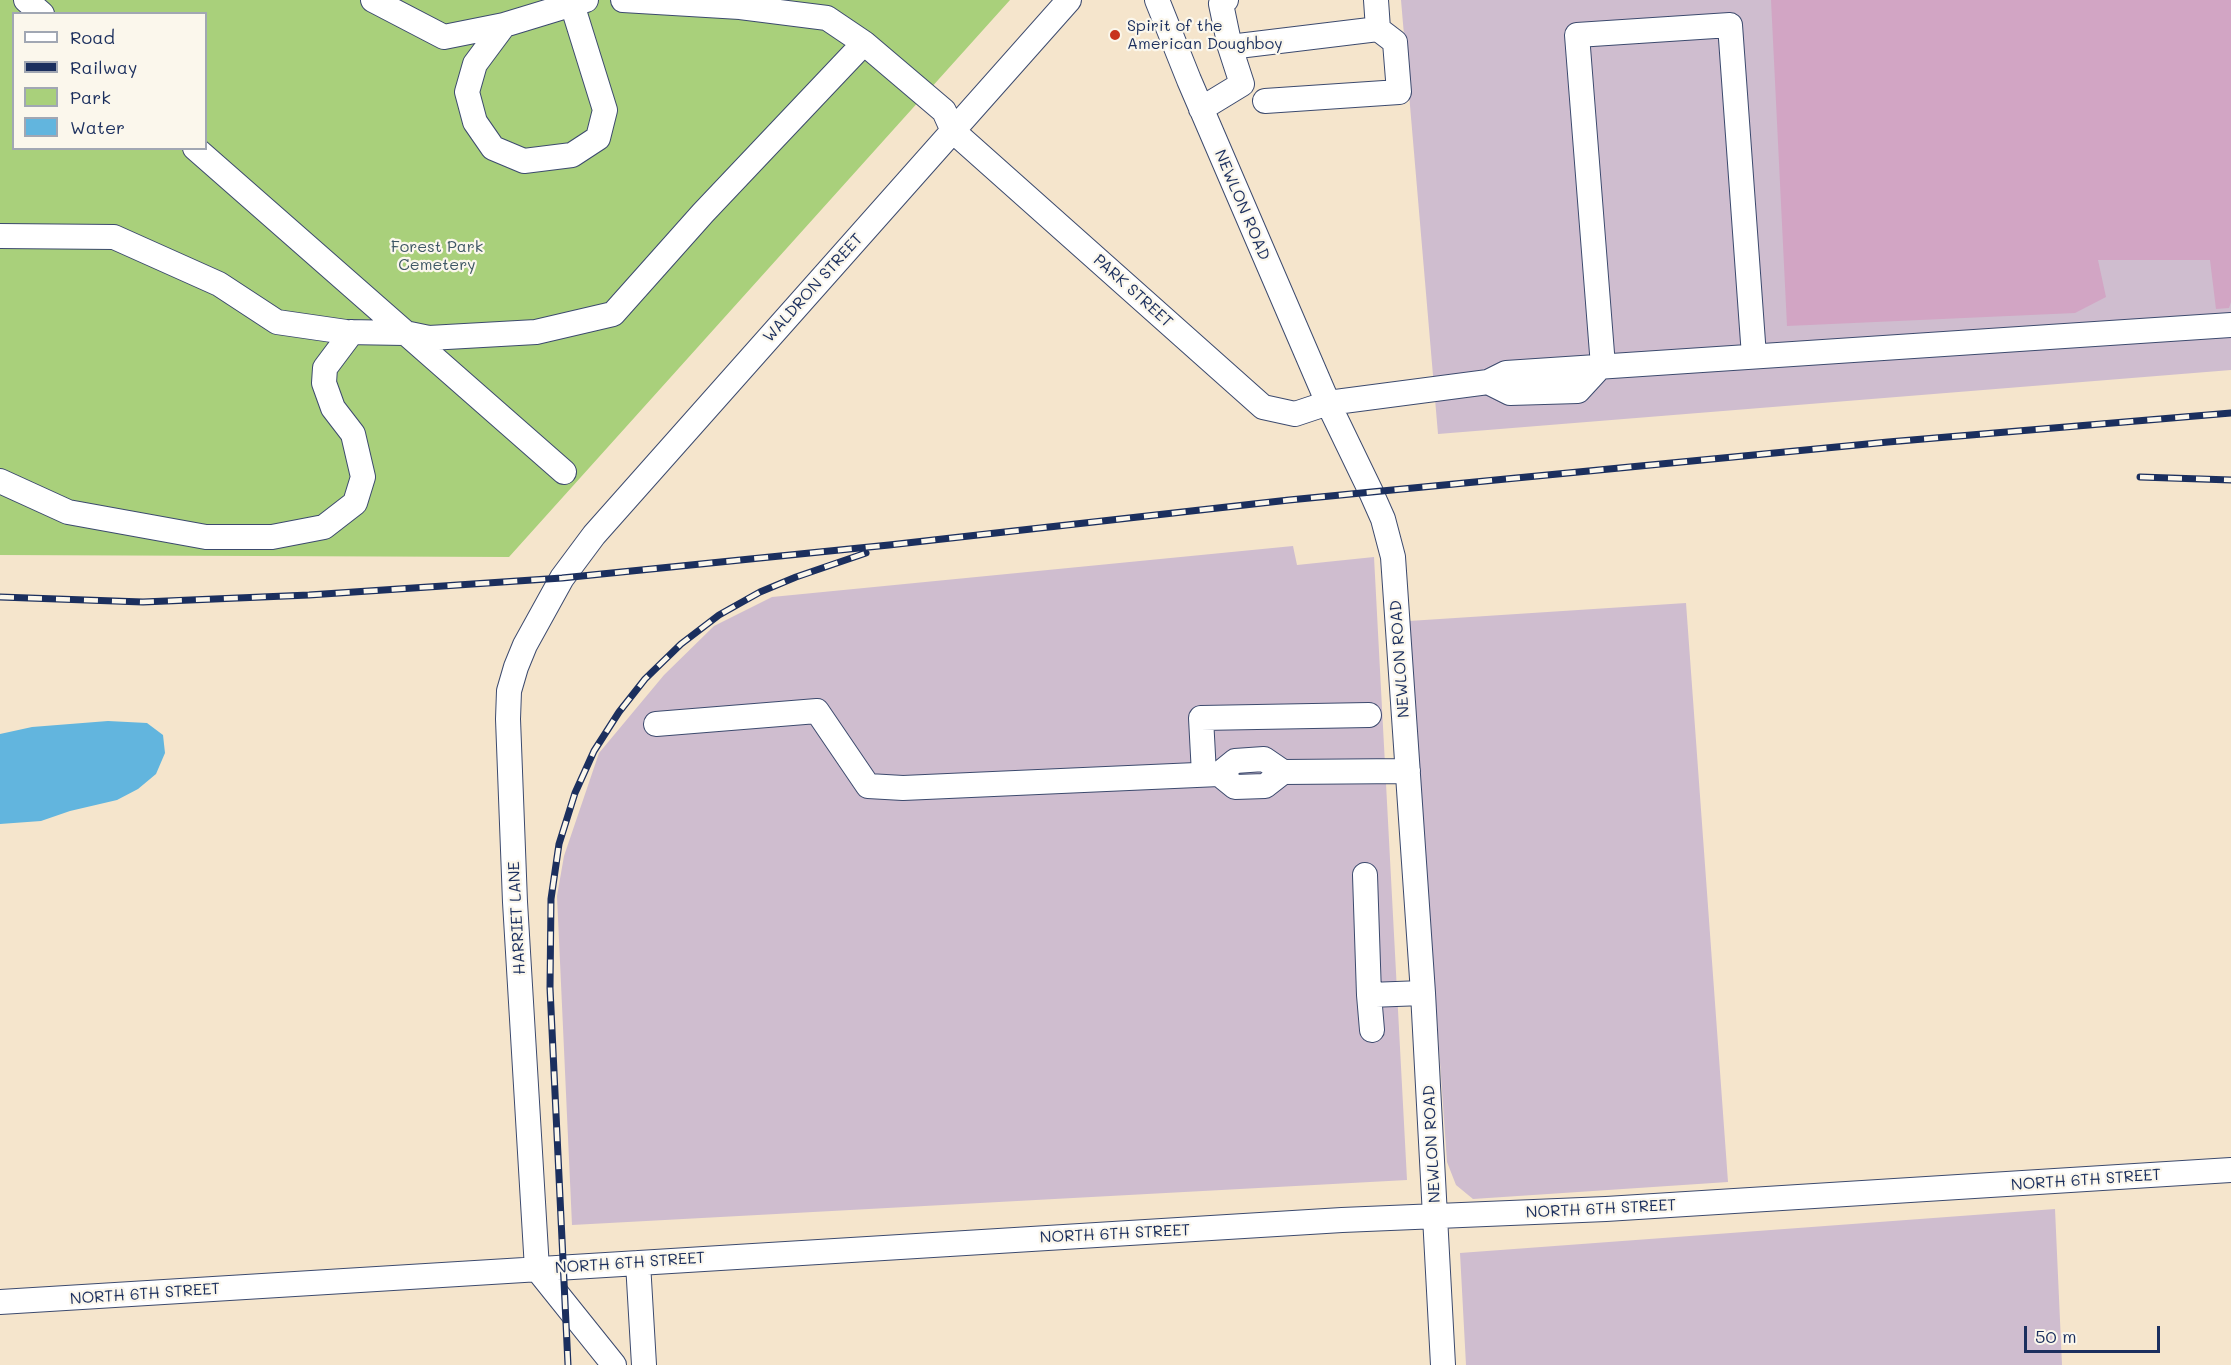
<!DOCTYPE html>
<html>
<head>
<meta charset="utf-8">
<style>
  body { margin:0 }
  #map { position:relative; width:2231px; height:1365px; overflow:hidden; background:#f5e5cc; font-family:Mali,sans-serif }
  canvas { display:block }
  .legend { position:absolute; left:12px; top:12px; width:195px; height:138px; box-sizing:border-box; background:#fbf7ec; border:2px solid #a1a7b3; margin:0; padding:8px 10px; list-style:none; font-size:18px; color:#1b2f5e }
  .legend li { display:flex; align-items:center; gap:12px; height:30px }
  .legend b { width:30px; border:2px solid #a1a7b3 }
  .scale { position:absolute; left:2024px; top:1326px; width:136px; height:27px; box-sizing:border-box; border:3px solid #1b2f5e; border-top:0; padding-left:8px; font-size:18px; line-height:21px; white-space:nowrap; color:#1b2f5e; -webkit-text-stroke:4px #fbf7ec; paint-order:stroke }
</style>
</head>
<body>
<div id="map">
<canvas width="2231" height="1365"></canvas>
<ul class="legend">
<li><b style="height:8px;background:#fff"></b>Road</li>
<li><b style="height:8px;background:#1b2f5e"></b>Railway</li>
<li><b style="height:16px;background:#a9d07b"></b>Park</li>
<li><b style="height:16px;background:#62b5de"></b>Water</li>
</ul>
<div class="scale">50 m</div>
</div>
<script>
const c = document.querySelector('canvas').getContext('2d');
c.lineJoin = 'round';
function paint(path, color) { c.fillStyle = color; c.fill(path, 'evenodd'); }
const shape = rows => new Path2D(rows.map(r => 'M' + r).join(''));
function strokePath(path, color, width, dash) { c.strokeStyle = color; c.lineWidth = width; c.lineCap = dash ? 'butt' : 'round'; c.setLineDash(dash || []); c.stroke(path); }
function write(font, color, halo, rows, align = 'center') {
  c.font = font + ' Mali,sans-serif'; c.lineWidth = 4.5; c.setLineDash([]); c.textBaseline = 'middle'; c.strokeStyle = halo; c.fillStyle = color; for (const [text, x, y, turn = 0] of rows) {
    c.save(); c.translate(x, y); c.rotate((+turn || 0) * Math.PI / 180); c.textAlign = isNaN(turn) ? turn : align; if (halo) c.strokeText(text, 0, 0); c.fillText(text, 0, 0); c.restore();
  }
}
paint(shape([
  [1401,0,2231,0,2231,370,1438,434],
  [1293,546,1297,565,1374,557,1407,1180,572,1225,557,896,564,856,599,753,664,675,714,626,772,597],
  [1686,603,1728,1182,1473,1199,1456,1185,1447,1162,1409,621],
  [2055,1209,2062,1365,1466,1365,1460,1253]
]), '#cfbdcf');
paint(shape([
  [0,0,1010,0,509,557,0,555],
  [14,14,206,14,206,148,14,148]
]), '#a9d07b');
paint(shape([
  [108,721,147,723,163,735,165,753,156,774,138,789,117,800,70,811,41,821,0,824,0,734,32,727]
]), '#62b5de');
paint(shape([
  [1771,0,2231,0,2231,302,2229,308,2216,309,2210,260,2098,260,2106,297,2075,313,1787,326]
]), '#d2a5c4');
const minor = shape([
  [26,0,42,14],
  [373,0,444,37,504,25,586,0],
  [623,0,740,7,827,18,864,43,944,111,953,131,1263,407,1295,414,1328,403,1488,382,1506,373,2231,325],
  [1157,0,1189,80,1328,403,1371,492,1383,519,1393,557,1423,993,1443,1365],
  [504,25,475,64,467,92,475,122,493,148,524,161,572,155,598,138,605,110,572,4],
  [1230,47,1378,29,1376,0],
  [1265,101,1399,92,1395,42,1378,29],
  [1201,109,1242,84,1230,47,1221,4,1226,0],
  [195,148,564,472],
  [0,236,114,237,219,284,277,322,346,332,405,333,429,338,536,332,613,314,703,213,864,43],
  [1603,366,1577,35,1730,25,1754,356],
  [1488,382,1510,393,1578,391,1601,366],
  [0,481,68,512,206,537,272,537,324,527,355,503,363,477,353,434,333,408,324,383,325,368,352,332],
  [656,724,817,711,868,786,903,788,1219,774,1235,761,1264,759,1283,772,1408,771],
  [1204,774,1201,718,1369,715],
  [1219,774,1235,787,1265,786,1283,772],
  [1365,875,1369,995,1423,993],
  [1369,995,1372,1030],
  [638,1263,644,1365],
  [0,1302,1342,1220,1606,1209,2231,1170],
  [614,1365,537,1269,515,902,508,719,509,691,516,667,525,645,562,578,594,535,1069,0]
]);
strokePath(minor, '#3c4a6e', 26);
strokePath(minor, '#fff', 24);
const rail = shape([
  [2140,477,2231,480],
  [0,597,143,602,309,595,562,578,889,545,1289,500,1888,442,2231,413],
  [568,1365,550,988,551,899,559,844,575,793,594,751,619,712,645,679,681,644,719,615,760,592,796,577,866,553]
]);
strokePath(rail, '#1b2f5e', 7);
strokePath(rail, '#fbf7ec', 4.5, [14]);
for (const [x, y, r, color] of [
  [1115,35,6,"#c8321e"]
]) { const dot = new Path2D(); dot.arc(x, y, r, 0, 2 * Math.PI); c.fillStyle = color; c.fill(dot); strokePath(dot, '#fbf7ec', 2); }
write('16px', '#1b2f5e', '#fbf7ec', [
  ["Spirit of the",1127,26],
  ["American Doughboy",1127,44]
], 'left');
write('16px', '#1b2f5e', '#fbf7ec', [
  ["NEWLON ROAD",1242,205,67],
  ["WALDRON STREET",813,288,-48],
  ["PARK STREET",1133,291,42],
  ["NEWLON ROAD",1400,659,-94],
  ["HARRIET LANE",517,918,-93],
  ["NEWLON ROAD",1432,1144,-93],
  ["NORTH 6TH STREET",2086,1180,-4],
  ["NORTH 6TH STREET",1601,1209,-3],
  ["NORTH 6TH STREET",1115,1234,-3],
  ["NORTH 6TH STREET",630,1263,-4],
  ["NORTH 6TH STREET",145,1294,-4]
]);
write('16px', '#3e5765', '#fbf7ec', [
  ["Forest Park",437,247],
  ["Cemetery",437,265]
]);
</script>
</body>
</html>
